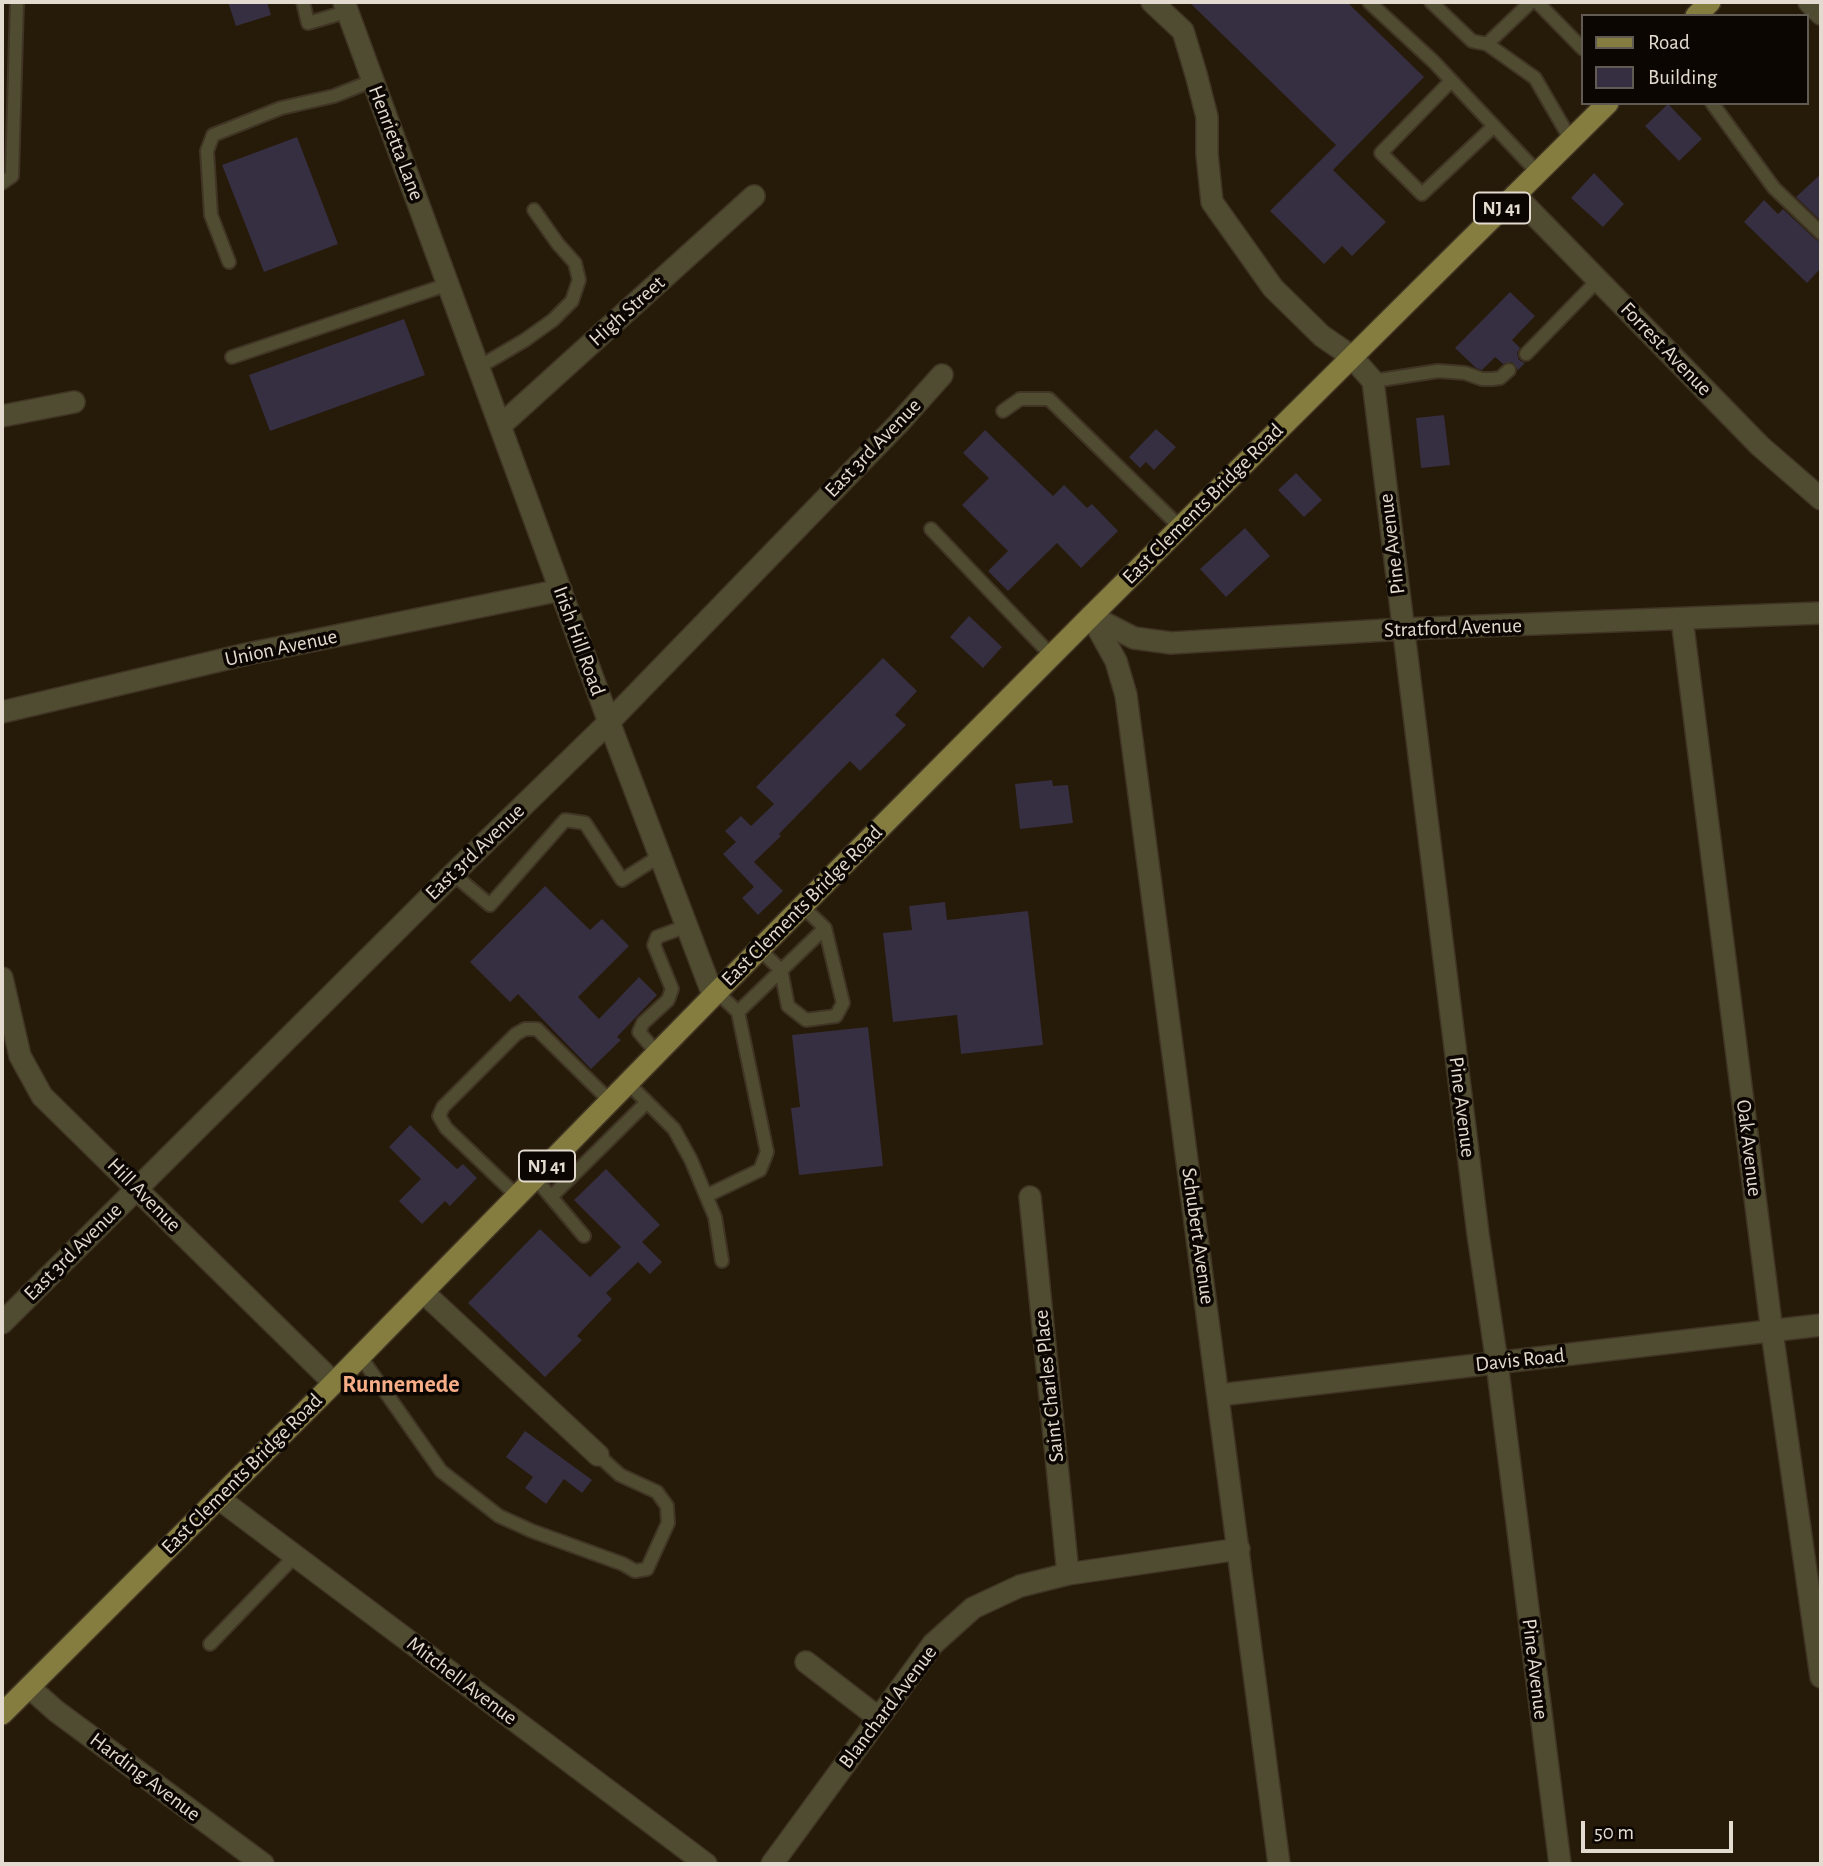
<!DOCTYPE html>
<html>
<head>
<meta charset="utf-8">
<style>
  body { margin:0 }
  #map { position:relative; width:1823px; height:1866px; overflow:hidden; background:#261a08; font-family:"Alegreya Sans",sans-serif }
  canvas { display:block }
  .frame { position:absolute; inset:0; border:4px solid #e3dbd0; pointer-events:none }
  .legend { position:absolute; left:1581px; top:14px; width:228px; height:91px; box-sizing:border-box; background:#0b0602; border:2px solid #615b54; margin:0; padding:9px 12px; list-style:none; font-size:21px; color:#e3dbd0 }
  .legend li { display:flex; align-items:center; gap:14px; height:35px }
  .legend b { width:35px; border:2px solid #615b54 }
  .scale { position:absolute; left:1581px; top:1821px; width:152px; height:32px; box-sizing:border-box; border:4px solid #e3dbd0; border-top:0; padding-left:9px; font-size:21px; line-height:24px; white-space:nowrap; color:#e3dbd0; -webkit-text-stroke:5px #0b0602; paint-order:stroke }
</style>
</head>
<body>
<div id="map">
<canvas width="1823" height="1866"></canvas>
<div class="frame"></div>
<ul class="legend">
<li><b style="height:9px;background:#857c40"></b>Road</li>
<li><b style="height:19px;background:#362e41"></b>Building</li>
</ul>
<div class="scale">50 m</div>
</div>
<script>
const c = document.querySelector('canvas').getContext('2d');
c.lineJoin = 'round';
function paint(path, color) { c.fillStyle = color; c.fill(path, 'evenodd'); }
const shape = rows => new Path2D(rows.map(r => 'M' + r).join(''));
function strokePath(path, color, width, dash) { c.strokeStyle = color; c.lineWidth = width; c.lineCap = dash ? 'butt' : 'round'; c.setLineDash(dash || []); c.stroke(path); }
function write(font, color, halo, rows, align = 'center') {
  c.font = font + ' "Alegreya Sans",sans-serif'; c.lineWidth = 7; c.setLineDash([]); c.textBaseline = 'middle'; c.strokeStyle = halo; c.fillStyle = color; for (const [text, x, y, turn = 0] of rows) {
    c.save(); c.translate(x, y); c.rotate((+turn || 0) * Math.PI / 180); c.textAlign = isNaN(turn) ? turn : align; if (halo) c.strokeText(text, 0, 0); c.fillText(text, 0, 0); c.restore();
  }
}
paint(shape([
  [228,2,267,2,271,15,236,26],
  [1189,2,1347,2,1424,77,1333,170,1386,222,1352,256,1342,246,1324,264,1270,211,1336,145],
  [1668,104,1702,139,1679,161,1645,126],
  [297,137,338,244,264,272,222,165],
  [1594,173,1624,204,1603,227,1571,198],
  [1821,174,1821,221,1796,197],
  [1764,200,1778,214,1783,209,1815,239,1821,242,1821,268,1807,283,1744,222],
  [1510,292,1535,316,1512,340,1520,348,1517,353,1519,360,1525,363,1518,370,1512,362,1503,364,1495,357,1482,370,1476,368,1455,348],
  [404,319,425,375,270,431,249,375],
  [1444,415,1450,465,1421,468,1416,418],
  [1156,429,1176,447,1154,470,1146,462,1140,468,1129,457],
  [985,430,1053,496,1064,485,1087,508,1092,504,1118,531,1081,568,1057,543,1008,591,988,571,1008,551,962,505,989,478,963,453],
  [1296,473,1322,500,1304,517,1278,490],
  [1245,528,1270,556,1226,597,1200,569],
  [969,616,1002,647,983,668,950,637],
  [883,658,917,691,895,715,906,725,860,771,850,761,779,834,781,836,754,862,783,891,758,915,742,898,754,887,723,854,736,842,725,831,741,816,751,826,774,804,756,787],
  [1052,780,1053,786,1068,785,1073,823,1020,829,1015,784],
  [545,886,590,930,602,919,629,946,578,997,599,1019,639,977,657,995,617,1037,621,1040,591,1069,518,994,510,1002,470,962],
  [945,902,947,920,1028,911,1043,1045,961,1054,957,1015,893,1022,883,933,912,930,909,906],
  [868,1027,883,1166,799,1175,791,1108,800,1107,792,1035],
  [410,1125,457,1169,463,1164,477,1178,450,1206,445,1201,422,1224,399,1201,421,1179,389,1147],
  [606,1169,660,1225,642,1242,662,1262,650,1274,638,1262,606,1293,612,1299,577,1336,582,1340,545,1377,468,1303,540,1229,590,1277,621,1247,574,1200],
  [525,1431,592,1480,582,1493,564,1479,546,1504,525,1488,533,1477,506,1457]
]), '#362e41');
const service = shape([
  [303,2,308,23,346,12],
  [1369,2,1434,62,1538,173],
  [1431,2,1472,41,1487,44,1535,78,1571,140],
  [1537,2,1583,49],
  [1487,44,1531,2],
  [1451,81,1381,153,1422,194,1494,126],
  [1712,103,1774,188,1821,233],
  [2,183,12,176,17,2],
  [229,262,211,215,207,151,213,135,281,108,334,96,372,81],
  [1526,354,1598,280],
  [232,357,449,284],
  [479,367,525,340,553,320,572,301,579,280,575,263,558,244,534,210],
  [1373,381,1438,371,1465,373,1482,379,1492,379,1500,378,1509,370],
  [1003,411,1020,399,1049,399,1180,527],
  [931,529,1051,655],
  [453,874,490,905,565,820,585,823,622,880,660,856],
  [759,949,781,970,788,1006,806,1020,836,1016,843,1003,825,928,802,906],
  [738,1012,825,928],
  [657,1053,639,1032,643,1023,668,1000,672,989,654,945,657,937,687,926],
  [628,1083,674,1129,691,1160,715,1217,722,1261],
  [535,1178,584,1236],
  [517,1196,446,1128,439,1116,443,1107,516,1034,525,1029,537,1029,610,1101],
  [552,1196,647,1102],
  [706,1196,760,1170,767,1152,738,1012,717,992],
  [360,1356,441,1471,499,1516,532,1531,623,1564,635,1571,647,1569,668,1523,667,1506,657,1492,620,1475,598,1455],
  [210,1644,295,1556]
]);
const minor = shape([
  [344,2,609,722,713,995],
  [1152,2,1183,31,1196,74,1207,117,1207,154,1212,202,1273,288,1322,336,1351,356,1373,381,1478,1234,1497,1363,1560,1864],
  [1809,2,1821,14],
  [1515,195,1760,446,1821,499],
  [2,416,74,402],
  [500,426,754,196],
  [1091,616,1134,638,1171,643,1403,629,1821,613],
  [1682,619,1772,1332,1821,1677],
  [2,712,247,654,561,590],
  [2,978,20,1056,42,1096,334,1383],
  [1030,1197,1068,1574],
  [423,1292,598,1455],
  [2,1323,453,874,609,722,899,423,942,375],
  [1219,1395,1821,1325],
  [218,1498,706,1864],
  [806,1662,879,1718],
  [29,1687,56,1711,263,1864],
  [772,1864,933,1644,973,1608,1020,1586,1068,1574,1239,1549]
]);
const tertiary = shape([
  [1091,616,1116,661,1126,695,1279,1864]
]);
const primary = shape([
  [1696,16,1710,2],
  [2,1714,334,1383,717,992,1091,616,1608,103]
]);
strokePath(service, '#403524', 16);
strokePath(minor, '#403524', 24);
strokePath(tertiary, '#403524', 24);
strokePath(primary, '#403524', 24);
strokePath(service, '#504c31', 12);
strokePath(minor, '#504c31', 21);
strokePath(tertiary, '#504c31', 21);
strokePath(primary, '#857c40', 21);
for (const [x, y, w] of [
  [1502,208,56],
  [547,1166,56]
]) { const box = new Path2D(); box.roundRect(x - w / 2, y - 15.5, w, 31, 5); c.fillStyle = '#0b0602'; c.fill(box); strokePath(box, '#e3dbd0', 2); }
write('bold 19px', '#e3dbd0', null, [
  ["NJ 41",1502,208],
  ["NJ 41",547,1166]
]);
write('21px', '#e3dbd0', '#0b0602', [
  ["Henrietta Lane",396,143,69],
  ["High Street",627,311,-42],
  ["Forrest Avenue",1666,349,46],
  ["East 3rd Avenue",873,448,-46],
  ["East Clements Bridge Road",1203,504,-45],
  ["Pine Avenue",1392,544,-97],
  ["Stratford Avenue",1453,628,-2],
  ["Irish Hill Road",579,641,70],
  ["Union Avenue",281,648,-12],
  ["East 3rd Avenue",475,852,-44],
  ["East Clements Bridge Road",802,906,-45],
  ["Pine Avenue",1462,1107,83],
  ["Oak Avenue",1749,1148,83],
  ["Hill Avenue",144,1195,45],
  ["Schubert Avenue",1198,1236,82],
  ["East 3rd Avenue",73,1252,-45],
  ["Davis Road",1520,1360,-6],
  ["Saint Charles Place",1049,1386,-96],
  ["East Clements Bridge Road",242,1474,-45],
  ["Pine Avenue",1535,1669,83],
  ["Mitchell Avenue",462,1681,37],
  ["Blanchard Avenue",888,1707,-53],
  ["Harding Avenue",145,1777,37]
]);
write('bold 24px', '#f7ae87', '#0b0602', [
  ["Runnemede",401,1385]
]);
</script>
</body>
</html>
